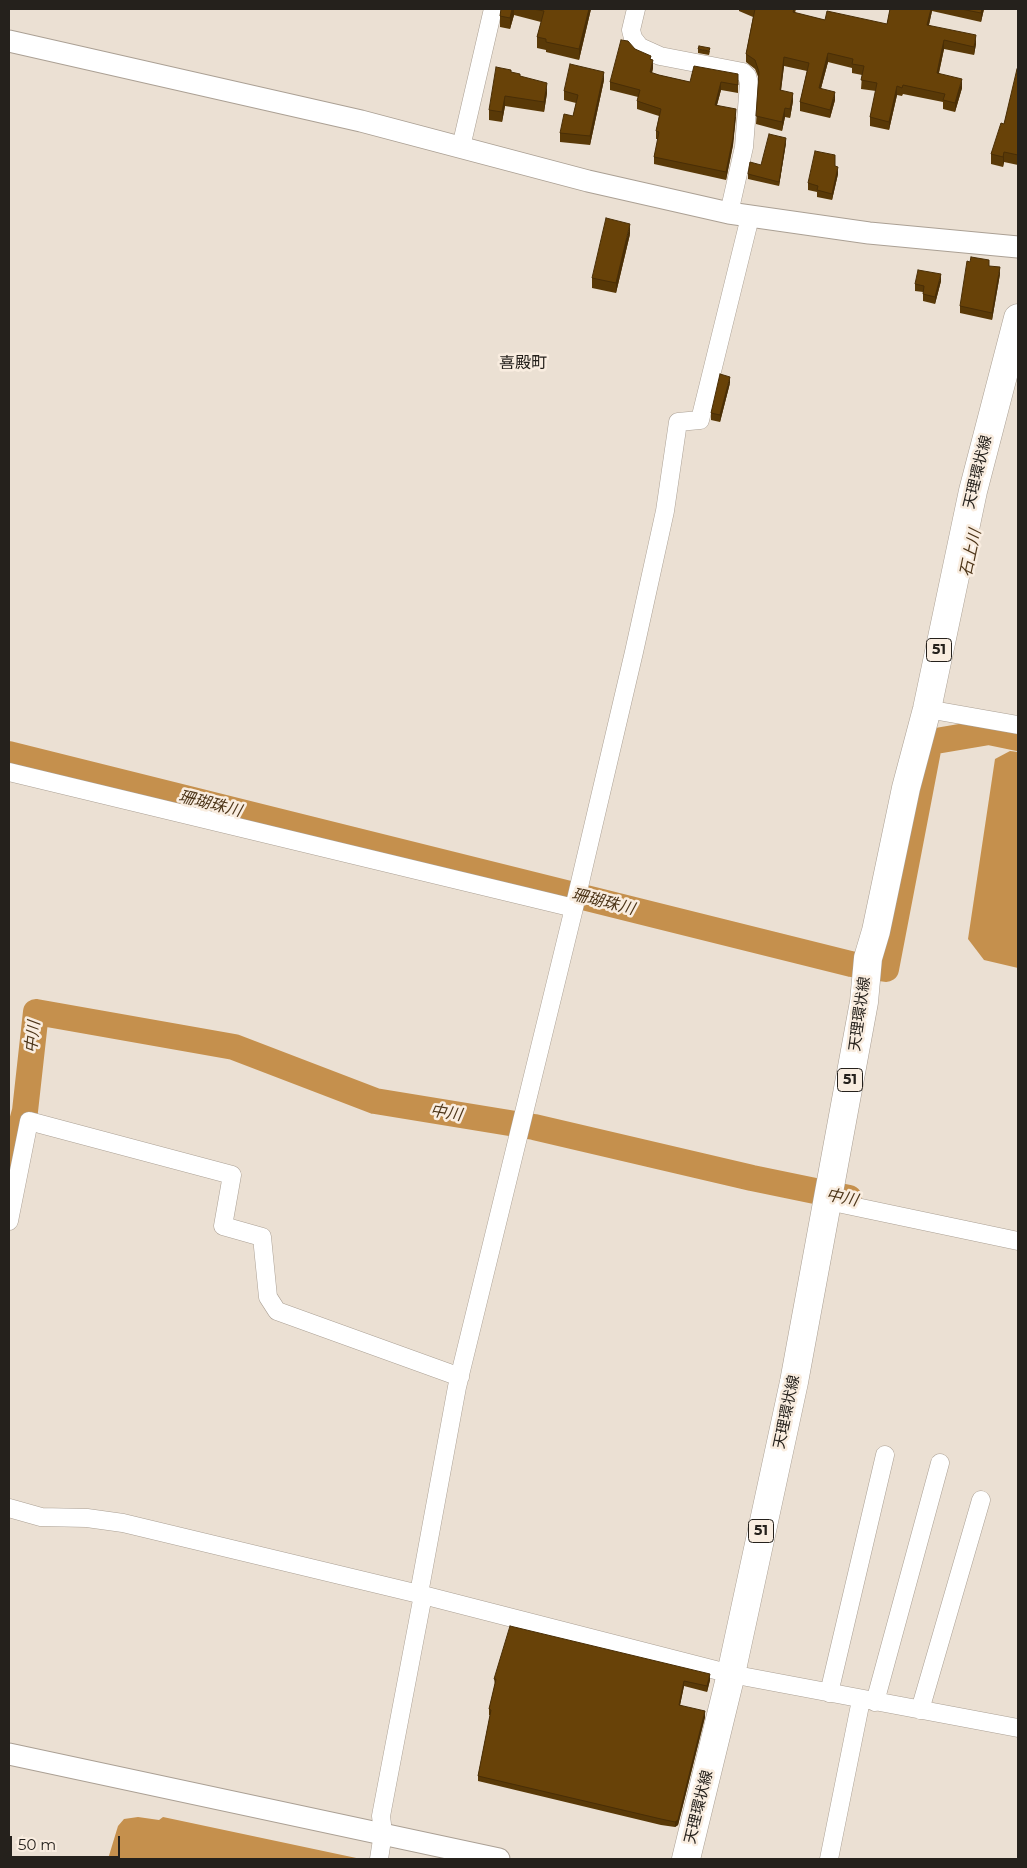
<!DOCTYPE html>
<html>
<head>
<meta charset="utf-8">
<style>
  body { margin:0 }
  #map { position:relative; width:1027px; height:1868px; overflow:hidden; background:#ebe0d3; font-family:Montserrat,sans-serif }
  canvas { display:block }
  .frame { position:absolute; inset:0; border:10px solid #25211c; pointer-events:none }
  .scale { position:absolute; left:10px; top:1836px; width:110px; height:22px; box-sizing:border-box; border:2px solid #25211c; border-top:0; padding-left:6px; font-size:15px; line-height:18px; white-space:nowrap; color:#25211c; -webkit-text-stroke:4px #f9ede0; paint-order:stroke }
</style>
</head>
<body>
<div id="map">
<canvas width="1027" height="1868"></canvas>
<div class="frame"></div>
<div class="scale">50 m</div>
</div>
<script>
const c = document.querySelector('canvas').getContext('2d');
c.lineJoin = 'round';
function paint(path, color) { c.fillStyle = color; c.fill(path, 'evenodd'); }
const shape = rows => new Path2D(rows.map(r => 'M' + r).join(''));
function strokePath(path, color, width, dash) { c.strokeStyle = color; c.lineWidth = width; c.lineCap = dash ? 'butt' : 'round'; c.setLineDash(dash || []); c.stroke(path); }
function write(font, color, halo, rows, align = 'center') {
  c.font = font + ' Montserrat,"Noto Sans JP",sans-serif'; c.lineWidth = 5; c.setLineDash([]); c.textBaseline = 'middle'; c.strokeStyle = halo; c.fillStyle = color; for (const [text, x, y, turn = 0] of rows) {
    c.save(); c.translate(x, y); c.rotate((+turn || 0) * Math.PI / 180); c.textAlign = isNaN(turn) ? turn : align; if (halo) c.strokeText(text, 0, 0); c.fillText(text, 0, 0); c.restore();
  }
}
paint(shape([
  [1010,751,1018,752,1018,968,984,960,968,939,995,759],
  [138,1817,159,1820,163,1817,361,1859,108,1859,118,1826,124,1819]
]), '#c5904d');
strokePath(shape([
  [930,742,989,732,1018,738],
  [9,754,851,964,886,969,929,745],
  [9,1170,25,1111,36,1012,234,1047,375,1101,534,1127,752,1178,849,1198]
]), '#c5904d', 26);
const minor = shape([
  [636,9,631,30,633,38,640,47,660,56,743,72,747,76,749,83,744,147,729,213],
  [461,147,493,9],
  [927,709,1018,725],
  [9,772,574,908],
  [828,1201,1018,1241],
  [9,1221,29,1121,232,1175,223,1226,262,1237,268,1297,277,1311,460,1377],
  [9,1508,41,1517,87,1518,123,1523,423,1595,731,1674,1018,1728],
  [829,1693,885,1455],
  [875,1702,940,1463],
  [920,1710,981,1500],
  [379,1859,383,1833,381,1816,423,1595,420,1588,457,1387,574,908,634,652,665,511,678,422,700,420,750,217],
  [829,1859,861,1700]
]);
const tertiary = shape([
  [9,41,361,121,588,181,729,213,869,233,1018,247],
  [9,1754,499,1859]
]);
const primary = shape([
  [686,1859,731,1674,794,1382,864,1002,868,958,876,931,906,788,927,709,973,491,1018,318]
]);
strokePath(minor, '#aba094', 19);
strokePath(tertiary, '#aba094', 23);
strokePath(primary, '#aba094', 29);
strokePath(minor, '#fff', 18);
strokePath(tertiary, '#fff', 21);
strokePath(primary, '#fff', 28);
paint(shape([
  [501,9,591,9,579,60,546,52,546,50,537,48,537,37,541,22,514,15,510,29,500,27,500,16],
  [739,9,796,9,795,13,825,20,887,24,890,9,984,9,981,22,932,11,929,25,976,44,974,55,944,49,939,73,962,88,955,112,943,109,943,102,903,94,902,96,897,95,889,130,870,126,870,117,876,91,861,89,862,75,852,73,852,68,828,62,821,88,835,100,830,118,800,111,800,102,807,71,784,66,781,90,793,101,790,118,785,117,782,131,756,124,759,79,755,69,746,62,746,54,753,17,739,11],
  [635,49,651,59,653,68,652,73,659,75,690,82,738,74,738,93,721,90,717,105,736,117,733,145,726,180,654,164,654,157,658,139,656,139,656,131,659,116,637,109,637,101,638,97,610,90,610,82],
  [698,49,710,51,709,55,698,53],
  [1018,69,1018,165,1004,162,1003,167,991,164,991,154,1004,124],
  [511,72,520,76,547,93,544,112,505,106,502,122,489,120,489,110],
  [604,80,590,145,560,142,560,133,573,116,576,103,564,100,564,91],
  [786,143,779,186,748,179,748,174,761,165],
  [835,166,838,174,832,200,817,197,817,192,808,190,808,183],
  [630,234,616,293,592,288,592,278],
  [1000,274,992,320,960,313,960,306],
  [941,281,935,304,923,301,923,292,915,291,915,284],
  [730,383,720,422,711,420,711,413],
  [494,1679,710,1680,707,1692,684,1686,680,1705,705,1717,678,1825,675,1827,661,1825,478,1781,478,1776,490,1715,489,1715,489,1709,495,1684]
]), '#593907');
paint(shape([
  [512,9,514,9,514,15,510,29,510,18],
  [589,9,591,9,579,60,579,49],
  [931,9,932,9,932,11,927,33,927,25],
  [982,9,984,9,981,22,981,13],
  [976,35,976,44,974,55,974,47],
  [944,40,944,49,937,81,937,73],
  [828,53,828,62,819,96,819,88],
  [784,57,784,66,780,98,780,90],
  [653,60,653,68,650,80,650,72],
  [604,72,604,80,590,145,590,136],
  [962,79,962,88,955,112,955,103],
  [721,82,721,90,715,112,715,105],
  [547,83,547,93,544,112,544,102],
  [897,86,897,95,889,130,889,122],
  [835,92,835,100,830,118,830,110],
  [793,93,793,101,790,118,790,109],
  [505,96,505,106,502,122,502,112],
  [785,108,785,117,782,131,782,122],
  [736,109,733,145,726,180,726,172],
  [786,138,786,143,779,186,779,182],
  [1004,152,1004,162,1003,167,1003,157],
  [838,167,838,174,832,200,832,194],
  [630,224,630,234,616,293,616,283],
  [1000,267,1000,274,992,320,992,313],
  [941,274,941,281,935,304,935,297],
  [730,377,730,383,720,422,720,415],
  [710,1674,710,1680,707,1692,707,1686],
  [684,1681,684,1686,679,1710,679,1705],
  [705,1711,705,1717,678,1825,675,1827,675,1822]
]), '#492e06');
const building = shape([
  [501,9,512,9,510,18,500,16,501,9],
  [533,9,589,9,579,49,546,42,546,39,537,37,544,11,533,9],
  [754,9,794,9,793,12,825,20,827,11,887,24,890,9,931,9,927,25,976,35,974,47,944,40,937,73,962,79,955,103,943,100,945,94,903,85,902,88,897,86,889,122,870,117,877,83,861,80,864,66,852,64,853,59,828,53,819,88,835,92,830,110,800,102,809,63,784,57,780,90,793,93,790,109,785,108,782,122,756,116,759,72,755,60,746,54,755,9,754,9],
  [961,9,982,9,981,13,961,9],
  [621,40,628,41,635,49,651,56,650,59,653,60,650,72,659,75,690,82,694,66,738,74,738,85,721,82,715,105,736,109,733,138,726,172,654,157,659,132,656,131,661,109,637,101,640,90,610,82,621,40],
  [699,46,710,48,709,51,698,49,699,46],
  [570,64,604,72,590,136,560,133,564,114,573,116,578,95,564,91,570,64],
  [496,67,511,70,511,72,520,74,520,76,547,83,544,102,505,96,502,112,489,110,496,67],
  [1017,69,1018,69,1018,155,1004,152,1003,157,991,154,1001,123,1004,124,1017,69],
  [769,134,786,138,779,182,748,174,750,162,761,165,769,134],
  [815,151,835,155,835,166,838,167,832,194,817,190,818,186,808,183,815,151],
  [606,218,630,224,616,283,592,278,606,218],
  [971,257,989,260,989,266,1000,267,992,313,960,306,967,261,970,262,971,257],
  [918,270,941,274,935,297,923,294,924,286,915,284,918,270],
  [720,374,730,377,720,415,711,413,720,374],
  [510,1626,710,1674,707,1686,684,1681,679,1705,705,1711,678,1820,675,1822,661,1819,478,1776,491,1710,489,1709,496,1679,494,1679,510,1626]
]);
paint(building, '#684208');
strokePath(building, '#492e06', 1);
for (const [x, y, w] of [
  [939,650,25],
  [850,1080,25],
  [761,1531,25]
]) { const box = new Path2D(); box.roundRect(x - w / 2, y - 11.5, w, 23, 4); c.fillStyle = '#f9ede0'; c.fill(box); strokePath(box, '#25211c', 1); }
write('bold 14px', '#25211c', null, [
  ["51",939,650],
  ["51",850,1080],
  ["51",761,1531]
]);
write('15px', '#25211c', '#f9ede0', [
  ["天理環状線",978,472,-76],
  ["天理環状線",860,1014,-82],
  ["天理環状線",787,1412,-78],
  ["天理環状線",699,1807,-76]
]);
write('16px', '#25211c', '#f9ede0', [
  ["喜殿町",523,363]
]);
write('italic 16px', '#4e3619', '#f9ede0', [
  ["石上川",971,553,-78],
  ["珊瑚珠川",210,804,14],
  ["珊瑚珠川",603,902,14],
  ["中川",33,1037,-84],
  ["中川",446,1113,9],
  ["中川",842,1198,12]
]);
</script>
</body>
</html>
